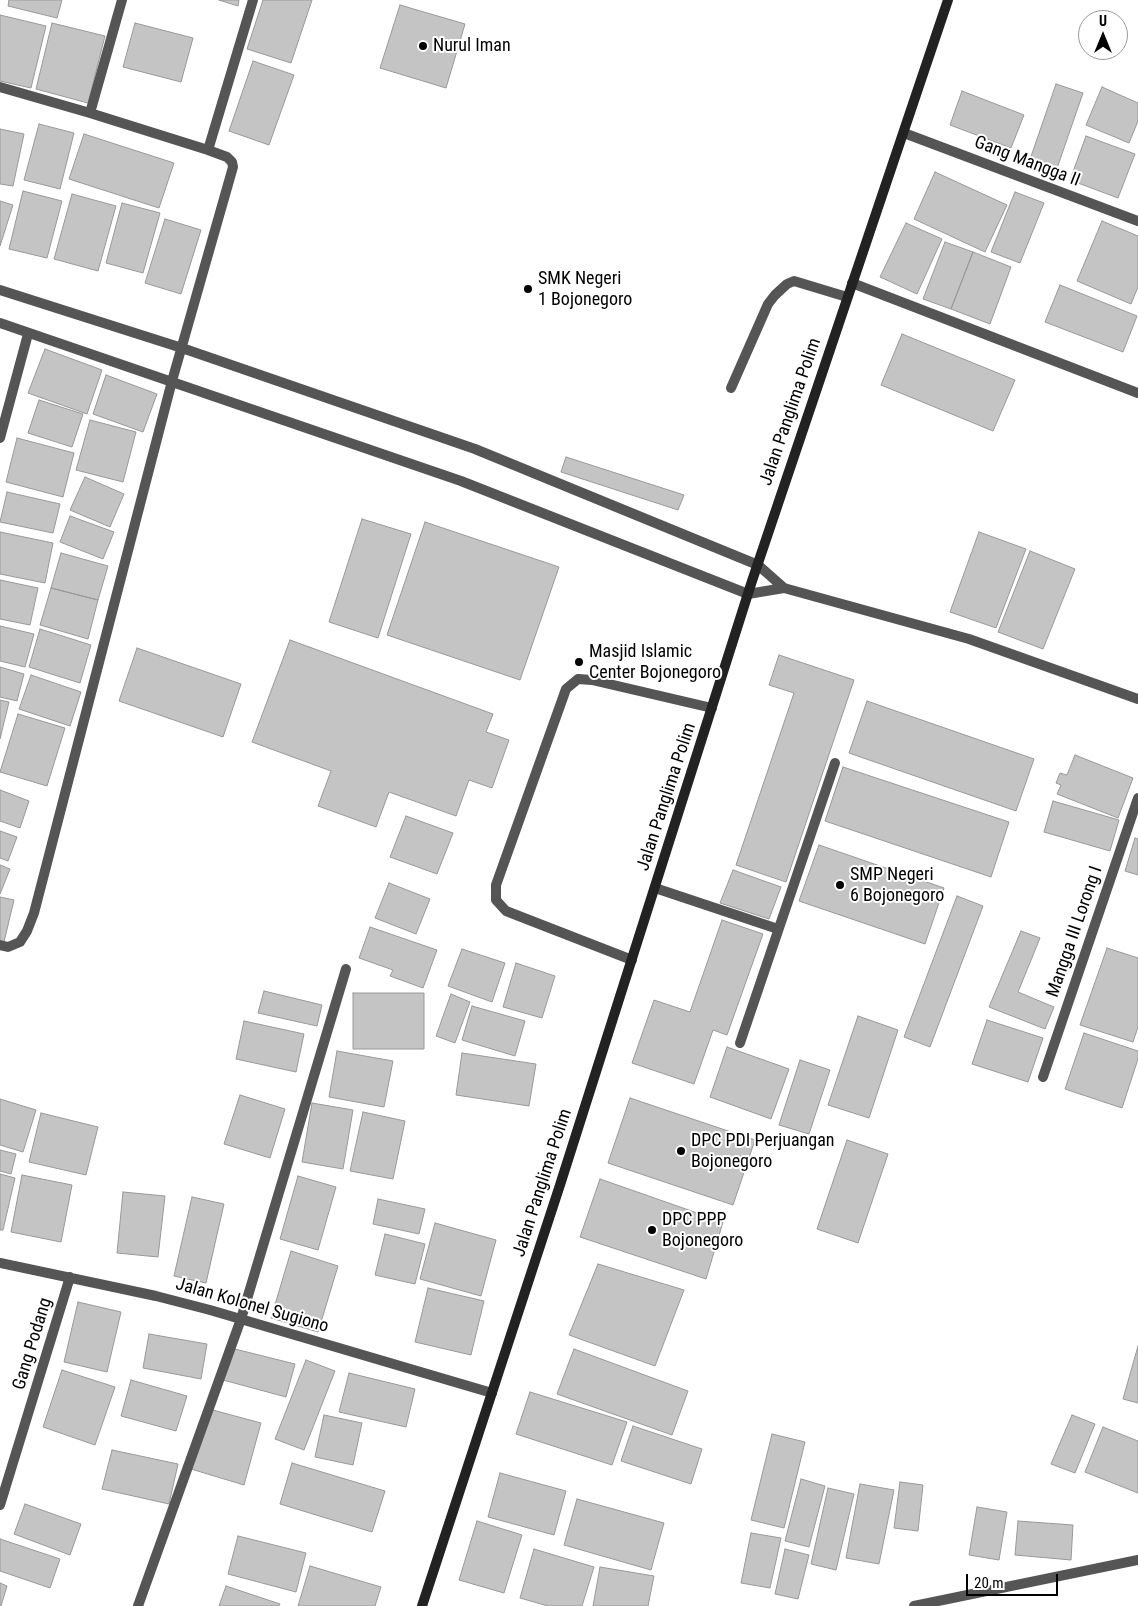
<!DOCTYPE html>
<html>
<head>
<meta charset="utf-8">
<style>
  body { margin:0 }
  #map { position:relative; width:1138px; height:1606px; overflow:hidden; background:#fff; font-family:"Roboto Condensed",sans-serif }
  canvas { display:block }
  .north { position:absolute; left:1078px; top:10px; width:50px; height:50px; box-sizing:border-box; background:#fff; border:1px solid #999; border-radius:50%; rotate:0deg; font-size:14px; font-weight:700; line-height:20px; text-align:center; color:#000 }
  .north::after { content:''; display:block; margin:auto; width:18px; height:22px; background:#000; clip-path:polygon(50% 0,100% 100%,50% 72%,0 100%) }
  .scale { position:absolute; left:966px; top:1574px; width:92px; height:22px; box-sizing:border-box; border:2px solid #000; border-top:0; padding-left:6px; font-size:15px; line-height:18px; white-space:nowrap; color:#000; -webkit-text-stroke:4px #fff; paint-order:stroke }
</style>
</head>
<body>
<div id="map">
<canvas width="1138" height="1606"></canvas>
<div class="north">U</div>
<div class="scale">20 m</div>
</div>
<script>
const c = document.querySelector('canvas').getContext('2d');
c.lineJoin = 'round';
function paint(path, color) { c.fillStyle = color; c.fill(path, 'evenodd'); }
const shape = rows => new Path2D(rows.map(r => 'M' + r).join(''));
function strokePath(path, color, width, dash) { c.strokeStyle = color; c.lineWidth = width; c.lineCap = dash ? 'butt' : 'round'; c.setLineDash(dash || []); c.stroke(path); }
function write(font, color, halo, rows, align = 'center') {
  c.font = font + ' "Roboto Condensed",sans-serif'; c.lineWidth = 4; c.setLineDash([]); c.textBaseline = 'middle'; c.strokeStyle = halo; c.fillStyle = color; for (const [text, x, y, turn = 0] of rows) {
    c.save(); c.translate(x, y); c.rotate((+turn || 0) * Math.PI / 180); c.textAlign = isNaN(turn) ? turn : align; if (halo) c.strokeText(text, 0, 0); c.fillText(text, 0, 0); c.restore();
  }
}
const building = shape([
  [9,0,62,0,57,18,8,6,9,0],
  [219,0,239,0,238,6,219,0],
  [263,0,312,0,291,63,247,49,263,0],
  [400,5,465,24,446,88,380,68,400,5],
  [0,15,46,26,31,88,0,81,0,15],
  [52,23,105,36,88,103,36,89,52,23],
  [135,23,193,38,181,82,123,67,135,23],
  [253,61,294,75,269,145,229,131,253,61],
  [1056,84,1083,93,1054,177,1027,168,1056,84],
  [1102,87,1138,103,1138,121,1129,143,1086,125,1102,87],
  [962,91,1024,115,1011,148,950,125,962,91],
  [39,124,74,133,60,189,24,180,39,124],
  [0,129,24,134,13,186,0,184,0,129],
  [84,134,174,163,159,208,69,179,84,134],
  [1086,136,1135,154,1118,198,1070,180,1086,136],
  [935,172,1007,205,985,252,914,219,935,172],
  [23,191,62,201,47,258,9,249,23,191],
  [1015,192,1044,203,1020,263,991,252,1015,192],
  [72,194,116,206,98,271,54,259,72,194],
  [0,201,13,205,0,246,0,201],
  [122,203,160,213,143,273,106,263,122,203],
  [165,219,201,230,181,294,145,283,165,219],
  [1102,221,1138,236,1138,287,1131,304,1077,281,1102,221],
  [906,223,942,239,917,294,880,277,906,223],
  [945,242,973,252,951,309,923,299,945,242],
  [973,252,1011,267,990,324,951,309,973,252],
  [1060,285,1137,316,1123,352,1045,322,1060,285],
  [902,334,1015,380,993,431,881,385,902,334],
  [45,349,102,370,87,414,28,393,45,349],
  [106,375,157,394,143,432,93,414,106,375],
  [39,400,83,414,72,447,28,433,39,400],
  [90,420,136,432,123,482,76,470,90,420],
  [17,438,74,453,63,497,6,482,17,438],
  [566,457,684,495,678,510,561,472,566,457],
  [85,477,124,494,110,527,70,510,85,477],
  [7,492,60,504,53,533,0,522,7,492],
  [70,516,114,532,103,559,60,542,70,516],
  [362,519,411,534,378,638,329,622,362,519],
  [425,522,559,567,520,680,387,635,425,522],
  [0,532,53,543,45,583,0,574,0,532],
  [979,532,1026,549,996,628,950,612,979,532],
  [1030,551,1075,569,1043,649,998,632,1030,551],
  [61,553,108,566,98,600,51,588,61,553],
  [0,580,38,588,30,625,0,619,0,580],
  [51,588,98,600,88,639,40,625,51,588],
  [0,626,34,634,25,667,0,661,0,626],
  [40,629,91,645,80,683,29,667,40,629],
  [290,640,493,714,486,732,509,740,492,788,469,780,456,816,389,792,376,827,318,806,331,771,252,742,290,640],
  [137,648,241,684,223,737,119,701,137,648],
  [779,655,854,680,786,882,736,865,794,693,769,685,779,655],
  [0,667,24,674,17,701,0,697,0,667],
  [31,675,81,692,70,726,19,709,31,675],
  [0,700,9,702,0,739,0,700],
  [867,701,1034,759,1016,811,849,753,867,701],
  [18,714,65,728,47,786,0,772,18,714],
  [1075,755,1133,778,1118,818,1057,794,1061,785,1056,783,1060,773,1067,775,1075,755],
  [843,767,1009,822,991,877,825,821,843,767],
  [0,790,29,801,20,828,0,821,0,790],
  [1053,801,1119,820,1110,851,1044,832,1053,801],
  [406,816,453,833,437,874,390,857,406,816],
  [0,831,17,837,8,861,0,858,0,831],
  [1135,838,1138,839,1138,875,1125,871,1135,838],
  [819,845,944,888,925,944,799,901,819,845],
  [0,865,10,869,0,894,0,865],
  [733,870,781,887,769,919,720,903,733,870],
  [389,883,430,899,416,934,375,918,389,883],
  [957,896,983,906,930,1047,904,1037,957,896],
  [0,897,14,900,4,942,0,941,0,897],
  [722,920,763,934,727,1035,713,1030,694,1084,632,1063,654,1000,690,1012,722,920],
  [370,927,437,950,423,988,390,976,393,970,359,958,370,927],
  [1021,931,1040,938,1018,992,1054,1007,1045,1029,989,1007,1021,931],
  [1107,948,1138,958,1138,1027,1133,1042,1080,1025,1107,948],
  [462,949,505,963,492,1002,448,986,462,949],
  [516,963,555,976,542,1018,503,1007,516,963],
  [264,991,322,1005,317,1026,258,1013,264,991],
  [353,993,424,993,424,1049,353,1049,353,993],
  [451,994,470,1002,455,1043,436,1036,451,994],
  [472,1006,525,1021,515,1056,462,1040,472,1006],
  [858,1016,898,1030,869,1118,828,1105,858,1016],
  [987,1020,1043,1038,1028,1082,972,1064,987,1020],
  [244,1021,304,1034,296,1072,236,1059,244,1021],
  [1084,1033,1138,1051,1138,1059,1122,1108,1065,1089,1084,1033],
  [727,1047,789,1069,771,1119,710,1097,727,1047],
  [337,1051,393,1061,384,1107,329,1097,337,1051],
  [462,1053,536,1064,529,1106,456,1095,462,1053],
  [800,1060,830,1070,809,1134,779,1125,800,1060],
  [240,1095,285,1109,270,1158,224,1144,240,1095],
  [630,1098,755,1140,733,1205,608,1163,630,1098],
  [0,1099,36,1110,23,1152,0,1145,0,1099],
  [312,1103,353,1110,343,1169,302,1162,312,1103],
  [363,1112,405,1121,393,1179,350,1171,363,1112],
  [41,1113,98,1127,86,1175,29,1162,41,1113],
  [847,1140,888,1154,858,1243,817,1229,847,1140],
  [0,1150,16,1154,11,1174,0,1171,0,1150],
  [0,1174,15,1178,3,1230,0,1230,0,1174],
  [22,1175,72,1185,61,1242,11,1232,22,1175],
  [298,1176,336,1187,318,1250,280,1239,298,1176],
  [600,1179,723,1222,706,1279,580,1237,600,1179],
  [123,1192,165,1196,158,1257,117,1253,123,1192],
  [192,1197,224,1204,206,1283,174,1276,192,1197],
  [378,1199,425,1209,419,1234,373,1224,378,1199],
  [435,1223,496,1240,481,1296,420,1279,435,1223],
  [385,1234,425,1244,415,1284,375,1275,385,1234],
  [291,1251,338,1266,318,1332,271,1318,291,1251],
  [598,1264,684,1290,655,1366,569,1335,598,1264],
  [428,1288,484,1301,471,1355,415,1342,428,1288],
  [78,1302,121,1312,107,1372,64,1362,78,1302],
  [149,1334,207,1344,201,1379,143,1368,149,1334],
  [1138,1346,1138,1403,1123,1399,1138,1346],
  [231,1348,295,1364,286,1397,223,1380,231,1348],
  [574,1349,688,1391,672,1435,557,1394,574,1349],
  [306,1360,335,1371,304,1450,275,1439,306,1360],
  [62,1370,115,1387,95,1445,43,1427,62,1370],
  [349,1373,415,1389,406,1427,339,1412,349,1373],
  [131,1380,187,1396,176,1431,121,1416,131,1380],
  [530,1392,627,1422,612,1465,516,1434,530,1392],
  [209,1409,261,1423,244,1485,191,1469,209,1409],
  [324,1415,362,1423,353,1465,315,1457,324,1415],
  [1072,1415,1095,1424,1075,1473,1051,1464,1072,1415],
  [633,1426,702,1449,691,1484,621,1461,633,1426],
  [1103,1427,1138,1441,1138,1493,1085,1472,1103,1427],
  [772,1434,805,1442,784,1528,751,1520,772,1434],
  [112,1450,178,1464,169,1504,102,1489,112,1450],
  [292,1463,385,1491,372,1532,280,1504,292,1463],
  [500,1473,566,1491,554,1535,488,1517,500,1473],
  [801,1479,825,1486,809,1547,785,1541,801,1479],
  [900,1482,923,1485,918,1531,894,1528,900,1482],
  [860,1484,894,1490,879,1564,846,1558,860,1484],
  [828,1488,854,1494,836,1570,811,1564,828,1488],
  [577,1499,664,1523,651,1570,564,1545,577,1499],
  [25,1504,81,1524,70,1555,14,1534,25,1504],
  [977,1507,1007,1512,999,1560,969,1555,977,1507],
  [477,1521,522,1535,504,1593,459,1580,477,1521],
  [1018,1521,1073,1525,1071,1560,1015,1555,1018,1521],
  [751,1533,781,1538,770,1588,741,1583,751,1533],
  [238,1536,306,1553,296,1592,228,1574,238,1536],
  [0,1539,60,1559,50,1588,0,1571,0,1539],
  [534,1549,594,1567,582,1606,548,1606,520,1598,534,1549],
  [785,1549,809,1555,798,1599,775,1594,785,1549],
  [310,1566,381,1587,375,1606,298,1606,310,1566],
  [600,1567,654,1576,648,1606,593,1606,600,1567],
  [0,1583,7,1586,1,1606,0,1606,0,1583],
  [226,1586,280,1604,279,1606,219,1606,226,1586]
]);
paint(building, '#c4c4c4');
strokePath(building, '#999', 1);
strokePath(shape([
  [731,388,768,304,775,295,787,284,794,281,847,297],
  [655,888,778,929],
  [632,960,506,911,496,900,496,885,566,689,578,679,592,680,712,708],
  [740,1043,835,763]
]), '#555', 10);
strokePath(shape([
  [0,87,90,113,208,150,227,157,232,162,233,167,172,381,34,913,27,931,20,942,8,947,0,945],
  [90,113,122,0],
  [904,133,1138,221],
  [208,150,253,0],
  [852,283,1138,393],
  [0,290,182,348,475,449,758,565,784,588],
  [0,323,461,481,748,594,784,588,969,639,1138,699],
  [0,438,28,334],
  [1043,1077,1138,798],
  [0,1263,156,1296,210,1310,492,1393],
  [0,1505,70,1277],
  [138,1606,241,1319,346,969],
  [914,1606,1138,1560]
]), '#555', 10);
strokePath(shape([
  [422,1606,560,1185,752,581,948,0]
]), '#222', 10);
for (const [x, y, r, color] of [
  [423,46,5,"#000"],
  [528,289,5,"#000"],
  [579,662,5,"#000"],
  [840,885,5,"#000"],
  [681,1151,5,"#000"],
  [652,1230,5,"#000"]
]) { const dot = new Path2D(); dot.arc(x, y, r, 0, 2 * Math.PI); c.fillStyle = color; c.fill(dot); strokePath(dot, '#fff', 2); }
write('18px', '#000', '#fff', [
  ["Nurul Iman",433,46],
  ["SMK Negeri",538,279],
  ["1 Bojonegoro",538,300],
  ["Masjid Islamic",589,652],
  ["Center Bojonegoro",589,673],
  ["SMP Negeri",850,875],
  ["6 Bojonegoro",850,896],
  ["DPC PDI Perjuangan",691,1141],
  ["Bojonegoro",691,1162],
  ["DPC PPP",662,1220],
  ["Bojonegoro",662,1241]
], 'left');
write('18px', '#000', '#fff', [
  ["Gang Mangga II",1027,162,21],
  ["Jalan Panglima Polim",791,412,-71],
  ["Jalan Panglima Polim",667,797,-72],
  ["Mangga III Lorong I",1075,932,-71],
  ["Jalan Panglima Polim",543,1183,-72],
  ["Jalan Kolonel Sugiono",252,1306,16],
  ["Gang Podang",33,1344,-73]
]);
</script>
</body>
</html>
